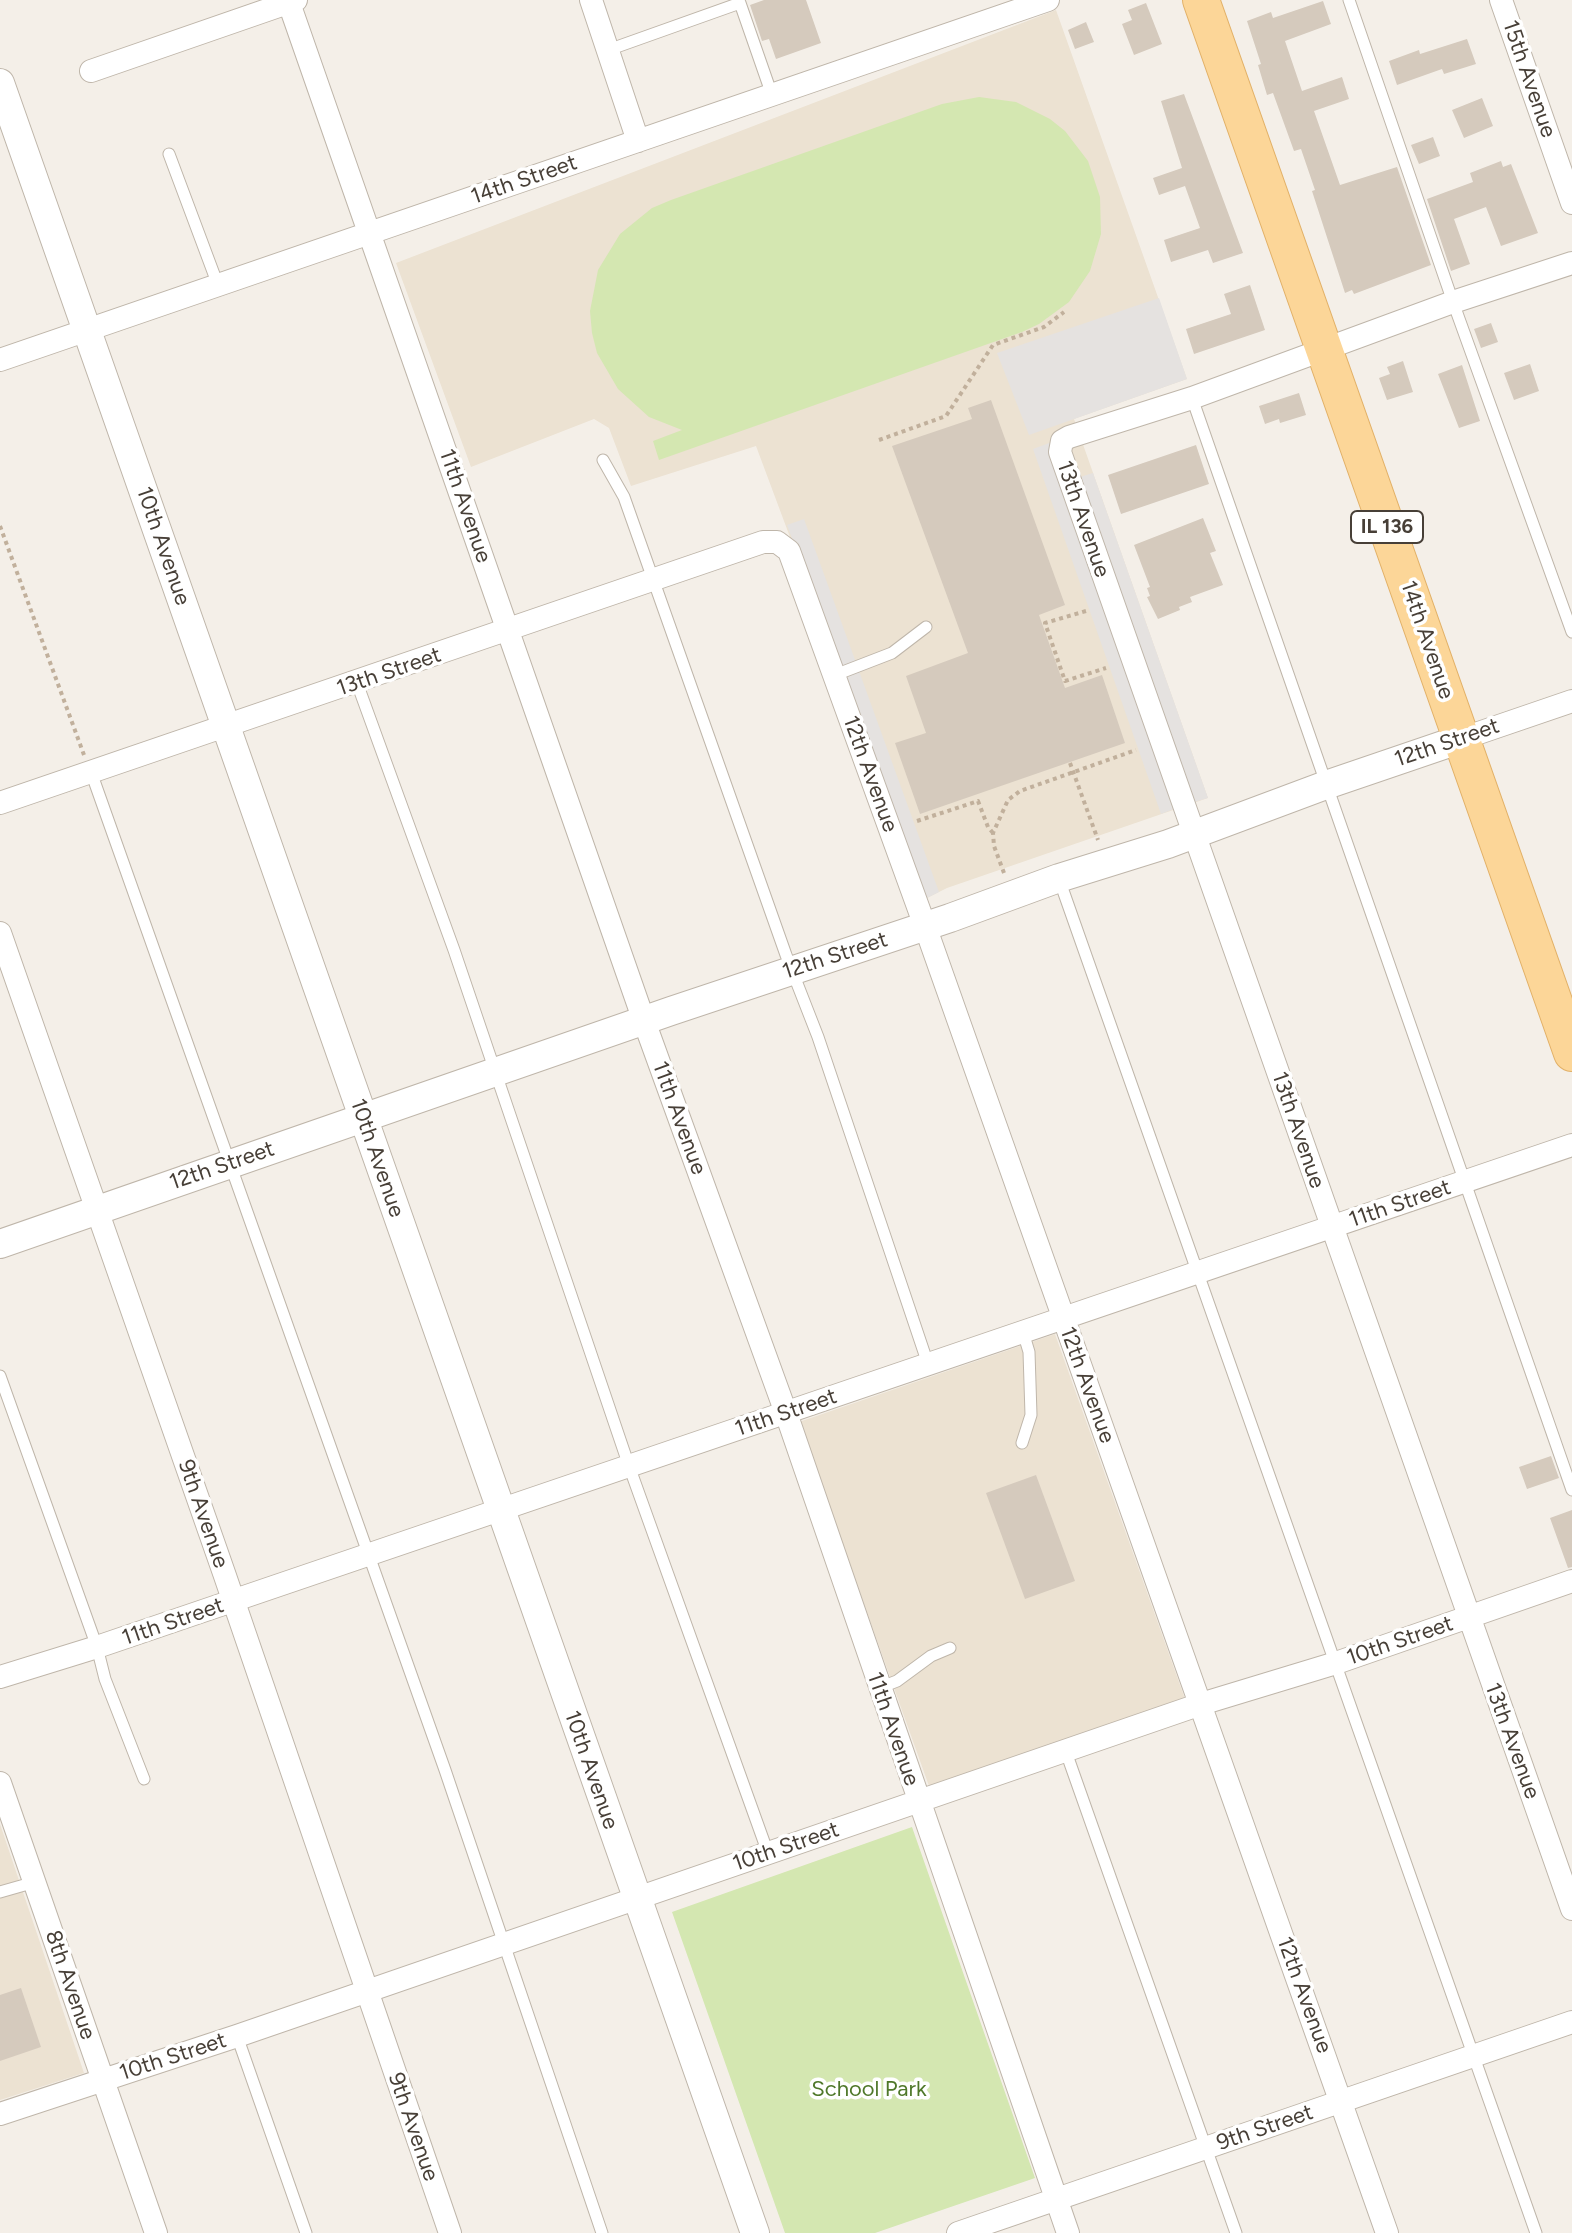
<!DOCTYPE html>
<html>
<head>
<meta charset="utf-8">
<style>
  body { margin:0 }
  canvas { display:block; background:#f4efe8 }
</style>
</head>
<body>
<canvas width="1572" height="2233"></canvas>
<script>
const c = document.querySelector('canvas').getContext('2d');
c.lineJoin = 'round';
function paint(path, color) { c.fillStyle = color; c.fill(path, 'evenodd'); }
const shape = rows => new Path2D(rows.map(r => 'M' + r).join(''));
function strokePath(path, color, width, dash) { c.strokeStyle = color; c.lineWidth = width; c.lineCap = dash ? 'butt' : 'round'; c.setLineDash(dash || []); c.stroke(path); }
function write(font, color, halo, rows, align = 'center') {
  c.font = font + ' Figtree,sans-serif'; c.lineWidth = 7; c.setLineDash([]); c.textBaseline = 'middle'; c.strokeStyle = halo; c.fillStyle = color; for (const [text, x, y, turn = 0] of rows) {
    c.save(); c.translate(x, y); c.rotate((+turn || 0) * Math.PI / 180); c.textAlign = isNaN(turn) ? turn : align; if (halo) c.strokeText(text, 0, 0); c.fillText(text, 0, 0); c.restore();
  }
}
paint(shape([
  [1056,10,1187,379,1074,419,1208,798,947,888,925,899,756,446,631,486,609,428,594,419,471,467,396,263],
  [1055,1334,1185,1699,929,1786,799,1422],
  [0,1824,84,2073,0,2100]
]), '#ece2d2');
paint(shape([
  [979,97,1016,102,1050,119,1065,131,1088,161,1100,197,1101,234,1090,271,1069,302,1039,324,1022,332,659,460,653,441,682,430,649,417,618,389,597,353,592,333,590,311,598,270,620,234,652,208,671,200,942,104],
  [912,1827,1035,2178,875,2233,785,2233,672,1912]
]), '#d4e7b1');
paint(shape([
  [1159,298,1187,379,1029,435,997,353],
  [1052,442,1179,807,1161,814,1033,449],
  [1093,473,1208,798,1191,803,1077,478],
  [804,519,939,892,925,899,787,525]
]), '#e5e2e0');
paint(shape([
  [764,0,806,0,821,43,776,59,769,39,762,41,750,5],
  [1323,1,1331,24,1285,41,1302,91,1342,77,1349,99,1314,111,1340,185,1397,167,1431,265,1354,294,1352,290,1345,293,1312,191,1315,190,1301,149,1294,151,1273,93,1267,95,1258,65,1261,64,1247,21,1271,12,1273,18],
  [1146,3,1162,44,1134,55,1122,24,1132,20,1128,10],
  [1086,22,1094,42,1075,49,1068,30],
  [1467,39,1476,64,1444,74,1442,69,1397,85,1389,61,1419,50,1420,54],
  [1184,94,1243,253,1213,263,1208,250,1171,262,1164,240,1200,228,1185,186,1159,195,1153,178,1182,168,1161,101],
  [1482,98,1493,126,1464,138,1452,110],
  [1433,137,1440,156,1419,164,1411,145],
  [1501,161,1503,167,1511,164,1538,233,1501,246,1486,207,1454,219,1470,264,1451,271,1427,199,1473,182,1470,173],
  [1250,285,1265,330,1194,354,1186,329,1231,314,1224,294],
  [1491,323,1498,342,1481,348,1474,329],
  [1403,361,1413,392,1387,400,1379,378,1390,374,1387,367],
  [1530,364,1539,391,1514,400,1504,373],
  [1462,365,1480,421,1459,428,1438,374],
  [1299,393,1306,415,1280,423,1279,419,1265,424,1259,406],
  [991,400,1065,605,1039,615,1065,688,1102,675,1125,743,920,814,895,743,926,733,906,676,968,653,892,446,972,419,968,408],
  [1196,445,1209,484,1121,514,1108,475],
  [1203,518,1216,551,1210,553,1223,585,1190,597,1192,602,1179,607,1180,610,1158,619,1147,597,1150,596,1147,588,1150,587,1134,545],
  [1551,1456,1559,1478,1527,1489,1519,1467],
  [1036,1475,1075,1581,1025,1599,986,1493],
  [1572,1510,1572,1567,1568,1568,1550,1518],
  [21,1988,41,2047,0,2061,0,1995]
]), '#d5cabd');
const service = shape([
  [1349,0,1453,302,1572,632],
  [608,50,740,3,772,95],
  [169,154,218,285],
  [1192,398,1572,1490],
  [603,460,624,497,786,955,818,1037,928,1364],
  [835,675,892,653,926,627],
  [357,683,454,950,629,1466,768,1853],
  [91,772,445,1770,602,2233],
  [1059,879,1536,2233],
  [0,1376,97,1647,105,1679,144,1779],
  [1022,1443,1031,1415,1029,1352,1023,1332],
  [879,1688,897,1681,931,1656,950,1648],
  [1066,1752,1236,2233],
  [0,1892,35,1882],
  [237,2036,306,2233]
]);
const minor = shape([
  [591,0,638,141],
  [1501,0,1572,203],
  [289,3,644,1021,786,1413,1068,2233],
  [91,71,296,0],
  [1572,263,1453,302,1192,398,1069,437,1062,441,1060,452,1572,1909],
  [0,360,1048,0],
  [1461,739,1572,701],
  [0,803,763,542,777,542,789,551,925,926,1387,2233],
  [0,933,224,1573,450,2233],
  [0,1677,97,1647,1572,1145],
  [0,1783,156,2233],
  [0,2114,237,2036,1201,1704,1336,1663,1572,1581],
  [958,2233,1572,2022]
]);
const tertiary = shape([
  [0,83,755,2233],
  [0,1244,671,1011,950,918,1059,878,1168,844,1326,785,1461,739]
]);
const primary = shape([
  [1201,0,1572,1053]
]);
strokePath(service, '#bfb6aa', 13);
strokePath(minor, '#bfb6aa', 24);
strokePath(tertiary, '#bfb6aa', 30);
strokePath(primary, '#e2b168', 38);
strokePath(shape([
  [879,440,946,416,993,345,1044,327,1064,312],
  [0,526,84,755],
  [1086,611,1045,623,1065,681,1106,668],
  [1070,763,1098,840],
  [917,821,978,801,988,827,993,833],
  [1004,873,994,846,993,833,1008,800,1020,791,1136,750]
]), '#c1b09c', 4, [4, 4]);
strokePath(service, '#fff', 11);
strokePath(minor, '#fff', 22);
strokePath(tertiary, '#fff', 28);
strokePath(primary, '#fcd698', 36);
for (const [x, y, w] of [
  [1387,527,72]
]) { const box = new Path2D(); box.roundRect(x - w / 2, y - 16, w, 32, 6); c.fillStyle = '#fff'; c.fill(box); strokePath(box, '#473f37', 2); }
write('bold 20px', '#473f37', null, [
  ["IL 136",1387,527]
]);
write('22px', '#473f37', '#fff', [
  ["15th Avenue",1529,79,71],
  ["14th Street",524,180,-19],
  ["11th Avenue",465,506,71],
  ["13th Avenue",1083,519,71],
  ["10th Avenue",163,546,71],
  ["14th Avenue",1427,640,71],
  ["13th Street",389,672,-19],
  ["12th Street",1447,743,-19],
  ["12th Avenue",870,774,70],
  ["12th Street",835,956,-18],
  ["11th Avenue",679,1118,70],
  ["13th Avenue",1298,1130,71],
  ["10th Avenue",377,1158,71],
  ["12th Street",222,1166,-19],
  ["11th Street",1400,1204,-19],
  ["12th Avenue",1087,1385,70],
  ["11th Street",786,1413,-19],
  ["9th Avenue",203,1514,71],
  ["11th Street",173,1622,-19],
  ["10th Street",1400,1641,-19],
  ["11th Avenue",893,1729,71],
  ["13th Avenue",1512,1741,70],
  ["10th Avenue",591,1770,71],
  ["10th Street",786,1847,-19],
  ["8th Avenue",70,1985,71],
  ["12th Avenue",1304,1995,70],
  ["10th Street",173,2057,-18],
  ["9th Avenue",413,2127,71],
  ["9th Street",1265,2128,-19]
]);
write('22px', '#4f782a', '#fff', [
  ["School Park",869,2090]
]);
</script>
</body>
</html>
